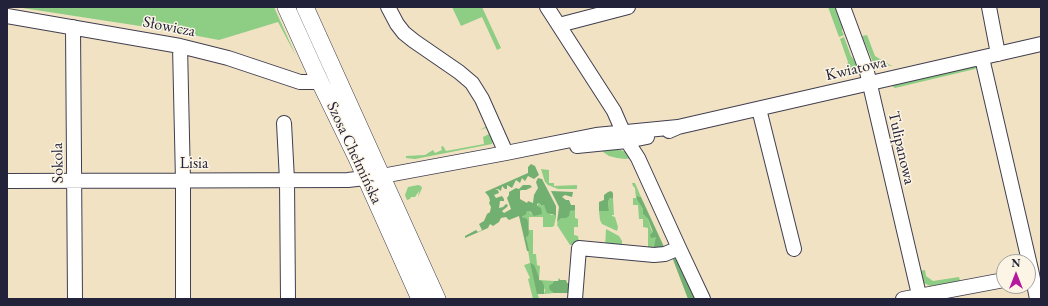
<!DOCTYPE html>
<html>
<head>
<meta charset="utf-8">
<style>
  body { margin:0 }
  #map { position:relative; width:1048px; height:306px; overflow:hidden; background:#f1e2c4; font-family:"EB Garamond",serif }
  canvas { display:block }
  .frame { position:absolute; inset:0; border:8px solid #22223b; pointer-events:none }
  .north { position:absolute; left:996px; top:254px; width:40px; height:40px; box-sizing:border-box; background:#fcf5e5; border:1px solid #a5a1a1; border-radius:50%; rotate:0deg; font-size:11px; font-weight:700; line-height:16px; text-align:center; color:#22223b }
  .north::after { content:''; display:block; margin:auto; width:14px; height:18px; background:#b5179e; clip-path:polygon(50% 0,100% 100%,50% 72%,0 100%) }
</style>
</head>
<body>
<div id="map">
<canvas width="1048" height="306"></canvas>
<div class="frame"></div>
<div class="north">N</div>
</div>
<script>
const c = document.querySelector('canvas').getContext('2d');
c.lineJoin = 'round';
function paint(path, color) { c.fillStyle = color; c.fill(path, 'evenodd'); }
const shape = rows => new Path2D(rows.map(r => 'M' + r).join(''));
function strokePath(path, color, width, dash) { c.strokeStyle = color; c.lineWidth = width; c.lineCap = dash ? 'butt' : 'round'; c.setLineDash(dash || []); c.stroke(path); }
function write(font, color, halo, rows, align = 'center') {
  c.font = font + ' "EB Garamond",serif'; c.lineWidth = 3; c.setLineDash([]); c.textBaseline = 'middle'; c.strokeStyle = halo; c.fillStyle = color; for (const [text, x, y, turn = 0] of rows) {
    c.save(); c.translate(x, y); c.rotate((+turn || 0) * Math.PI / 180); c.textAlign = isNaN(turn) ? turn : align; if (halo) c.strokeText(text, 0, 0); c.fillText(text, 0, 0); c.restore();
  }
}
paint(shape([
  [16,7,274,7,296,56,278,22,219,40,166,30],
  [452,7,482,7,501,48,497,50,482,17,461,26],
  [828,7,836,7,843,27,842,31,844,35,839,37],
  [867,35,875,56,890,65,893,65,877,69,875,67,862,36],
  [844,37,851,56,855,61,857,66,858,73,831,80,842,77,848,62,840,39],
  [977,66,975,69,895,88,892,86,892,83],
  [485,127,487,127,493,140,492,144,415,159,406,158,406,156,425,155,433,150,435,153,442,150,441,147,443,146,446,151,484,144,483,137,489,134,486,128,480,130],
  [615,148,626,152,633,158,625,159,617,158,609,156,599,149],
  [541,169,549,170,549,183,554,183,554,186,577,185,577,189,558,189,548,185,545,182],
  [632,183,635,183,641,197,637,196,637,200,643,209,643,214,648,219,651,229,656,237,656,249,648,249,648,228,643,227,643,219,639,219,638,205,633,205,633,198,636,198,635,188,633,186],
  [418,185,421,186,422,188,418,197,419,191,415,197,411,197,410,199,417,215,410,199,407,200,405,195,408,187],
  [610,198,613,199,614,215,612,215,612,216,615,217,618,227,617,231,602,224,600,220,599,211,609,211,608,201],
  [539,203,541,205,544,205,551,215,555,215,556,217,554,226,552,227,543,227,543,217,529,217,529,230,533,230,533,254,536,254,537,265,540,266,539,280,554,281,552,284,554,293,544,294,545,290,530,263,539,299,533,299,528,279,530,278,524,265,530,263,526,237,529,233,528,222,522,218,527,211,530,211,531,214],
  [572,210,575,210,575,218,578,219,578,227,574,227,574,235,578,236,579,242,577,245,570,245,557,225,558,220],
  [606,229,619,236,622,241,622,248,605,248],
  [925,270,926,276,933,281,959,277,960,281,930,286,924,283,921,279,919,271]
]), '#8ecd84');
paint(shape([
  [531,164,535,166,539,175,534,179,528,176,525,181,522,178,520,183,516,180,512,188,507,185,507,189,505,189,502,186,501,191,498,189,495,190,498,190,499,193,494,195,496,198,502,196,504,199,504,201,500,201,499,208,503,207,506,204,508,205,507,207,502,211,504,213,511,209,507,198,509,195,509,192,516,188,519,189,523,185,530,185,532,187,526,190,521,190,520,191,520,199,527,203,528,201,533,203,534,195,538,188,536,182,538,178,542,179,556,206,556,217,555,215,547,213,544,205,541,205,539,203,537,204,537,206,541,208,542,214,534,216,530,211,527,211,526,214,522,217,527,219,528,222,529,233,528,236,526,237,529,251,527,251,519,216,509,220,506,217,501,218,499,222,493,226,490,224,488,228,465,238,465,236,476,230,478,232,482,230,479,224,484,221,487,214,490,212,491,207,489,203,490,201,489,197,485,192,528,173,528,167],
  [551,191,573,192,572,197,565,195,562,197,566,200,569,200,571,205,575,205,575,210,570,211,569,216,566,218,561,218,557,222,559,207],
  [611,191,613,193,613,199,610,198,608,201,609,211,599,211,599,202,604,200,604,195,608,192],
  [637,196,641,197,666,251,656,249,654,247,656,237,651,238,650,235,653,232,648,219,643,214,643,209,637,200],
  [672,257,677,260,695,299,688,299],
  [530,263,534,265,539,277,539,280,542,281,544,286,544,294,537,294],
  [559,278,560,280,566,280,567,283,572,284,571,293,554,293,550,290,549,287,550,285,552,284,554,281,558,281]
]), '#72b072');
const minor = shape([
  [388,7,397,24,404,33,414,41,459,72,472,83,482,99,506,153],
  [547,7,614,111,627,141,638,158,679,248,703,299],
  [843,7,867,72,920,299],
  [989,7,998,54],
  [7,16,180,46,228,58,300,82,320,82],
  [559,25,628,7],
  [73,27,75,299],
  [180,46,183,181,183,299],
  [982,58,1032,274,1037,299],
  [759,109,794,249],
  [284,123,287,180,288,299],
  [669,131,678,127,1041,44],
  [577,146,627,141,647,137],
  [7,181,348,180,382,176,506,153,596,135,678,127],
  [575,299,579,248,654,255,665,254,679,248],
  [903,299,1004,280]
]);
const major = shape([
  [286,7,320,82,357,158,420,299],
  [305,7,437,299]
]);
strokePath(minor, '#413f50', 16);
strokePath(major, '#413f50', 18);
strokePath(minor, '#fff', 14);
strokePath(major, '#fff', 17);
write('16px', '#22223b', '#fcf5e5', [
  ["Słowicza",169,27,11],
  ["Kwiatowa",856,69,-13],
  ["Tulipanowa",901,148,77],
  ["Szosa Chełmińska",354,153,65],
  ["Sokola",58,163,-91],
  ["Lisia",194,164]
]);
</script>
</body>
</html>
